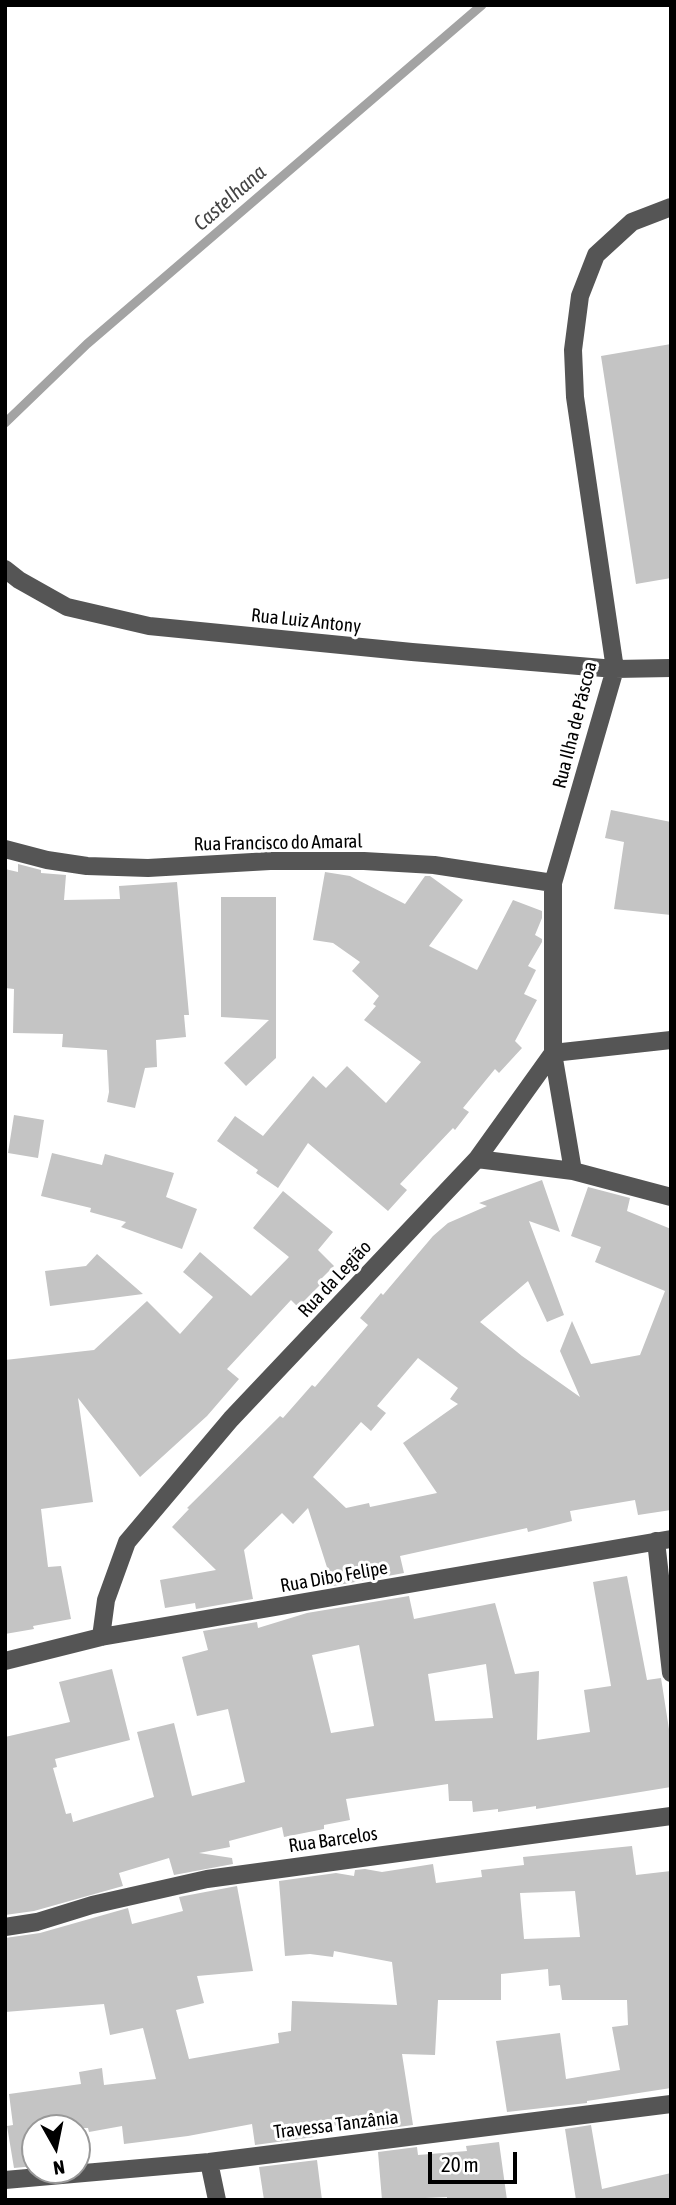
<!DOCTYPE html>
<html>
<head>
<meta charset="utf-8">
<style>
  body { margin:0 }
  #map { position:relative; width:676px; height:2205px; overflow:hidden; background:#fff; font-family:"Asap Condensed",sans-serif }
  canvas { display:block }
  .frame { position:absolute; inset:0; border:7px solid #000; pointer-events:none }
  .north { position:absolute; left:21px; top:2114px; width:70px; height:70px; box-sizing:border-box; background:#fff; border:2px solid #999; border-radius:50%; rotate:171deg; font-size:19px; font-weight:700; line-height:28px; text-align:center; color:#000 }
  .north::after { content:''; display:block; margin:auto; width:24px; height:32px; background:#000; clip-path:polygon(50% 0,100% 100%,50% 72%,0 100%) }
  .scale { position:absolute; left:428px; top:2152px; width:89px; height:32px; box-sizing:border-box; border:4px solid #000; border-top:0; padding-left:9px; font-size:21px; line-height:24px; white-space:nowrap; color:#000; -webkit-text-stroke:5px #fff; paint-order:stroke }
</style>
</head>
<body>
<div id="map">
<canvas width="676" height="2205"></canvas>
<div class="frame"></div>
<div class="north">N</div>
<div class="scale">20 m</div>
</div>
<script>
const c = document.querySelector('canvas').getContext('2d');
c.lineJoin = 'round';
const shape = rows => new Path2D(rows.map(r => 'M' + r).join(''));
function strokePath(path, color, width, dash) { c.strokeStyle = color; c.lineWidth = width; c.lineCap = dash ? 'butt' : 'round'; c.setLineDash(dash || []); c.stroke(path); }
function paint(path, color) { c.fillStyle = color; c.fill(path, 'evenodd'); }
function write(font, color, halo, rows, align = 'center') {
  c.font = font + ' "Asap Condensed",sans-serif'; c.lineWidth = 6; c.setLineDash([]); c.textBaseline = 'middle'; c.strokeStyle = halo; c.fillStyle = color; for (const [text, x, y, turn = 0] of rows) {
    c.save(); c.translate(x, y); c.rotate((+turn || 0) * Math.PI / 180); c.textAlign = isNaN(turn) ? turn : align; if (halo) c.strokeText(text, 0, 0); c.fillText(text, 0, 0); c.restore();
  }
}
strokePath(shape([
  [5,423,87,344,482,5]
]), '#a3a3a3', 9);
paint(shape([
  [671,344,671,578,636,584,601,356],
  [611,810,671,822,671,915,614,909,624,842,605,838],
  [18,864,41,870,41,873,66,875,64,900,120,899,119,886,177,882,189,1015,184,1015,186,1037,156,1040,157,1067,145,1068,135,1108,107,1102,109,1092,107,1050,62,1047,63,1034,13,1033,14,989,5,988,5,869,18,872],
  [325,872,350,876,405,904,425,876,430,876,463,900,429,946,477,970,513,900,542,911,542,918,535,935,542,939,542,942,528,966,536,970,524,994,537,1000,515,1041,522,1048,499,1073,495,1069,463,1108,469,1112,455,1130,453,1128,400,1184,407,1190,388,1211,308,1143,278,1188,256,1173,258,1170,217,1141,235,1116,263,1136,313,1076,326,1088,347,1066,386,1103,421,1062,364,1020,376,1006,373,1004,379,996,352,971,360,962,333,943,313,940],
  [221,897,276,897,276,1058,246,1086,224,1063,269,1020,221,1017],
  [14,1115,44,1120,38,1158,8,1153],
  [52,1153,102,1165,105,1154,174,1173,166,1197,197,1209,182,1249,121,1227,126,1222,90,1212,91,1208,41,1196],
  [542,1180,560,1232,529,1221,564,1315,547,1322,528,1281,480,1322,522,1356,580,1397,560,1351,572,1321,591,1364,640,1355,665,1291,595,1262,601,1247,571,1236,588,1187,630,1198,627,1211,671,1229,671,1510,638,1515,635,1500,570,1511,572,1521,528,1532,527,1528,400,1556,404,1573,333,1586,308,1508,293,1524,282,1513,244,1550,253,1599,196,1609,195,1603,165,1608,160,1580,216,1570,172,1527,189,1509,187,1508,280,1416,283,1418,312,1385,315,1387,368,1325,360,1318,381,1293,383,1295,433,1236,448,1223,487,1206,479,1203],
  [418,1358,458,1388,450,1399,458,1404,403,1443,437,1493,370,1507,369,1503,346,1508,313,1477,361,1422,371,1431,386,1413,377,1406],
  [283,1191,333,1232,318,1250,334,1266,319,1281,322,1283,298,1307,291,1300,227,1369,239,1379,207,1416,140,1477,78,1398,93,1502,41,1509,48,1567,61,1566,71,1619,33,1626,34,1629,5,1634,5,1360,94,1350,147,1301,180,1334,213,1297,183,1272,200,1252,251,1296,289,1257,253,1228],
  [97,1254,143,1294,50,1306,45,1271,86,1266],
  [627,1576,647,1680,661,1678,671,1742,671,1787,536,1809,536,1806,498,1812,498,1809,473,1812,472,1801,449,1801,448,1784,346,1799,350,1820,324,1825,324,1829,284,1837,282,1827,229,1841,230,1847,199,1853,232,1858,233,1864,174,1875,169,1858,119,1873,123,1886,34,1911,5,1915,5,1737,70,1722,59,1682,112,1669,130,1740,55,1759,57,1767,53,1768,66,1814,71,1813,73,1822,154,1797,137,1732,174,1723,192,1796,245,1782,228,1709,197,1716,182,1657,208,1650,203,1631,257,1622,258,1628,307,1613,409,1596,414,1619,495,1603,515,1674,539,1671,537,1740,590,1732,584,1690,611,1686,593,1582],
  [359,1645,374,1726,331,1733,312,1655],
  [486,1664,493,1718,435,1721,428,1674],
  [632,1846,636,1875,671,1871,671,2088,587,2101,587,2103,507,2112,496,2041,560,2033,566,2079,620,2070,612,2027,628,2025,627,2000,562,2000,560,1985,549,1986,548,1969,501,1974,501,2000,438,2000,435,2055,402,2054,413,2125,376,2130,375,2119,313,2129,314,2137,255,2145,252,2124,188,2136,124,2144,122,2126,89,2132,88,2128,35,2128,35,2166,14,2168,7,2126,13,2125,9,2094,81,2084,79,2072,102,2068,104,2085,156,2079,143,2028,110,2035,104,2004,5,2012,5,1938,40,1933,128,1908,132,1924,183,1911,179,1897,237,1886,253,1971,197,1976,204,2003,176,2010,189,2059,279,2043,278,2033,291,2031,292,2001,397,2005,392,1962,334,1951,333,1957,310,1954,285,1956,279,1881,336,1873,354,1876,355,1870,365,1869,382,1872,433,1864,436,1883,482,1877,481,1870,524,1865,523,1857],
  [575,1891,580,1937,524,1939,520,1893],
  [591,2125,602,2189,671,2173,671,2200,576,2200,565,2129],
  [499,2142,507,2200,447,2200,447,2197,382,2200,378,2152,417,2147,418,2155,467,2151,466,2146],
  [317,2160,322,2200,264,2200,259,2167]
]), '#c4c4c4');
strokePath(shape([
  [5,569,19,580,67,607,149,626,412,652,615,669,671,668],
  [5,849,47,860,87,866,148,868,270,861,364,861,434,865,553,883],
  [477,1159,573,1171,671,1197],
  [573,1171,553,1053,553,883,615,669,575,397,573,350,580,296,596,255,632,222,671,207],
  [656,1541,671,1673],
  [101,1637,106,1600,127,1542,231,1419,477,1159,553,1053,671,1040],
  [5,1661,101,1637,671,1539],
  [5,1927,37,1922,92,1905,207,1879,671,1816],
  [209,2162,217,2200],
  [5,2180,209,2162,671,2104]
]), '#555', 18);
write('19px', '#000', '#fff', [
  ["Rua Luiz Antony",306,621,6],
  ["Rua Ilha de Páscoa",575,725,-76],
  ["Rua Francisco do Amaral",278,843,-1],
  ["Rua da Legião",335,1279,-47],
  ["Rua Dibo Felipe",334,1577,-10],
  ["Rua Barcelos",333,1840,-8],
  ["Travessa Tanzânia",336,2125,-7]
]);
write('italic 21px', '#444', '#fff', [
  ["Castelhana",230,198,-41]
]);
</script>
</body>
</html>
